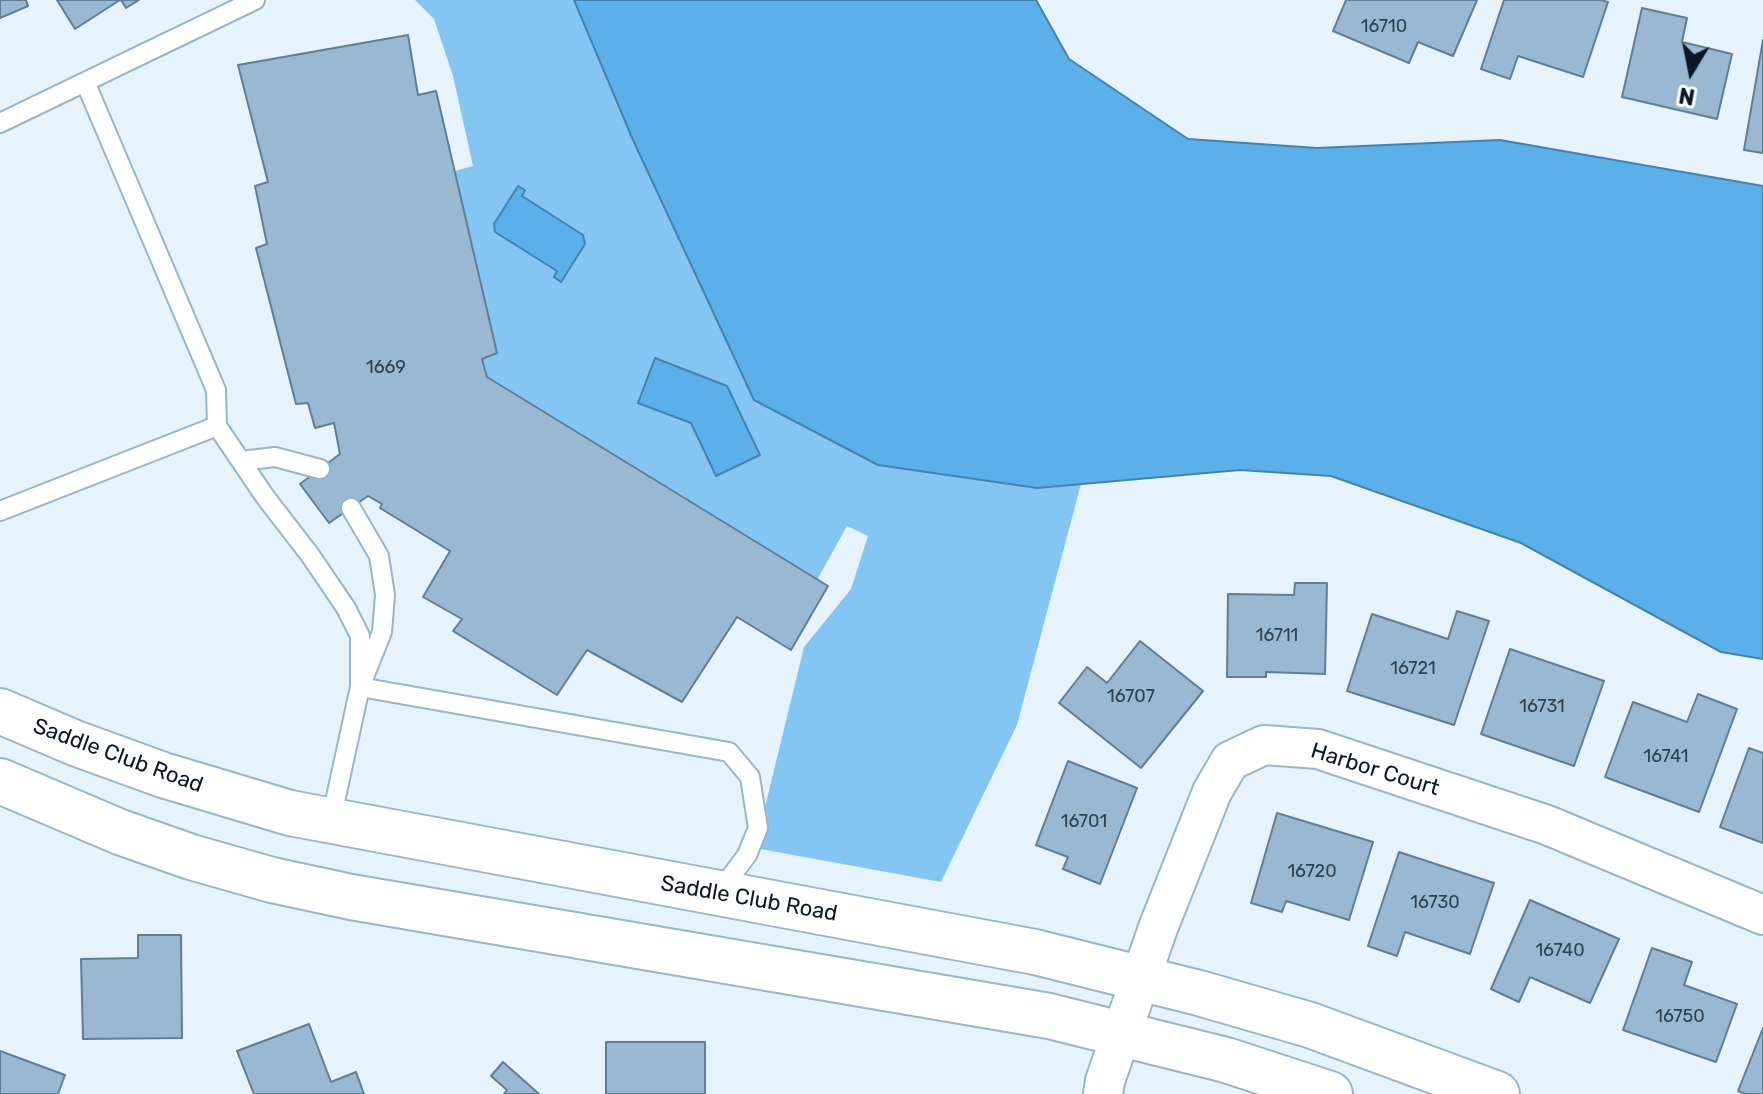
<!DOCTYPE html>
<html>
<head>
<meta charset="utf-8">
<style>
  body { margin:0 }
  #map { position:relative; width:1763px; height:1094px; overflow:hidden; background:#e6f3fd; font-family:Rubik,sans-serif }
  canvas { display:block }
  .north { position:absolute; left:1651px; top:32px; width:80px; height:80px; -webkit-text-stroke:6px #fefefe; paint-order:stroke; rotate:190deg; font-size:22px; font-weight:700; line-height:32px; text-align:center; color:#0d1922 }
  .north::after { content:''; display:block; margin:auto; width:28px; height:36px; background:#0d1922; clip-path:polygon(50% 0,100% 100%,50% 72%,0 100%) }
</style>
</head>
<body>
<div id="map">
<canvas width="1763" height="1094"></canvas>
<div class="north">N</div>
</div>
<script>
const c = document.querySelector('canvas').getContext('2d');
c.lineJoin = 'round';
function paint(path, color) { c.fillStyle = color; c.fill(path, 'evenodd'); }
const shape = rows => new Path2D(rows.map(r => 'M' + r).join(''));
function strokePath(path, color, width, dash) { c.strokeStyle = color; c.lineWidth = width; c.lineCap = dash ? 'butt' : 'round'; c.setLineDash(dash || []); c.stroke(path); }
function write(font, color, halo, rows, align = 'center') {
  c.font = font + ' Rubik,sans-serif'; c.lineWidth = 7; c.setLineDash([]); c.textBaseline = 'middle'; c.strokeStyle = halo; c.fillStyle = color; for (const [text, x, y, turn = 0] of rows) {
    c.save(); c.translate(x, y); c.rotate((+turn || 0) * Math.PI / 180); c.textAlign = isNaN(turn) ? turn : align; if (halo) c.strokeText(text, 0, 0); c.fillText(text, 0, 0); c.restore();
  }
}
paint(shape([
  [415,0,574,0,633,140,754,400,878,465,1037,488,1081,484,1017,725,941,882,755,848,804,647,851,589,868,536,847,526,817,580,487,377,482,359,497,353,455,171,473,166,453,76,434,19]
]), '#85c5f3');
const water = shape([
  [574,0,1036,0,1069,59,1188,139,1317,148,1500,140,1763,186,1763,659,1721,652,1521,543,1331,476,1240,470,1037,488,878,465,754,400,633,140,574,0],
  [518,186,525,190,522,196,583,235,585,244,561,282,554,277,557,271,495,232,494,224,518,186],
  [655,358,727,386,760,455,716,476,691,423,638,403,655,358]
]);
paint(water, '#5bb0ea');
strokePath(water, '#4483ae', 2);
const building = shape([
  [0,0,26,0,28,6,0,18,0,0],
  [57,0,120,0,75,29,57,0],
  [121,0,139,0,126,8,121,0],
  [1346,0,1477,0,1453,56,1418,42,1409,63,1333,31,1346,0],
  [1504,0,1601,0,1608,2,1583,77,1518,56,1510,79,1481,69,1504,0],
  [1642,8,1687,18,1682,42,1732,54,1717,119,1622,97,1642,8],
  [408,35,418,95,436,91,497,353,482,359,487,377,828,586,791,650,737,617,682,702,587,650,557,695,453,631,462,619,423,597,450,551,380,508,382,504,368,496,329,523,300,484,340,454,334,423,315,428,308,403,296,404,256,248,267,244,255,186,268,182,238,65,408,35],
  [1763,40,1763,153,1744,150,1763,40],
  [1295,583,1327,583,1325,674,1266,672,1266,677,1227,677,1228,594,1294,595,1295,583],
  [1457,611,1489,621,1454,725,1347,691,1372,614,1448,639,1457,611],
  [1140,641,1203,691,1141,768,1059,703,1087,667,1107,683,1140,641],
  [1510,649,1604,681,1574,766,1481,734,1510,649],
  [1698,694,1737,709,1699,812,1605,777,1633,702,1687,722,1698,694],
  [1749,748,1763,753,1763,843,1720,827,1749,748],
  [1068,761,1137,788,1100,884,1063,869,1068,857,1036,845,1068,761],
  [1277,813,1373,842,1349,920,1286,901,1282,912,1251,903,1277,813],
  [1399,852,1494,883,1470,954,1405,932,1397,956,1368,946,1399,852],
  [1530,900,1619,939,1590,1003,1530,977,1519,1002,1491,989,1530,900],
  [138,935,181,935,182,1038,83,1039,81,959,138,958,138,935],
  [1652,948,1692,962,1684,985,1737,1004,1716,1062,1623,1030,1652,948],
  [309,1024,331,1082,356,1072,364,1094,254,1094,237,1051,309,1024],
  [1763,1028,1763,1094,1745,1094,1738,1091,1763,1028],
  [606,1042,705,1042,705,1094,606,1094,606,1042],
  [0,1051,65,1075,58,1094,0,1094,0,1051],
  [503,1062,539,1094,504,1094,507,1090,491,1076,503,1062]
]);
paint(building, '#99b8d1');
strokePath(building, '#607e95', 2);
const service = shape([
  [86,84,216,390,217,426],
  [0,123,255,0],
  [241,461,275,457,320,469],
  [351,508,379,556,385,595,382,632,360,687,729,752,750,777,758,828,747,855,720,891],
  [0,511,217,426,266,498,310,555,346,608,360,636,360,687,331,820]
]);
const minor = shape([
  [1103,1094,1105,1081,1158,928,1212,792,1230,761,1264,745,1318,749,1547,825,1763,915]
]);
const tertiary = shape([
  [0,711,75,743,163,775,290,813,1035,952,1199,993,1310,1025,1497,1094],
  [0,781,120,832,191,857,272,880,351,897,1049,1016,1226,1060,1330,1094]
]);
strokePath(service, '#96b6ce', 22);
strokePath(minor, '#96b6ce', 42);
strokePath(tertiary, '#96b6ce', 48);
strokePath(service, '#fff', 18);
strokePath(minor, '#fff', 38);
strokePath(tertiary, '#fff', 44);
write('18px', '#30414e', null, [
  ["16710",1384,27],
  ["1669",386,368],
  ["16711",1277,636],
  ["16721",1413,669],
  ["16707",1131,697],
  ["16731",1542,707],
  ["16741",1666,757],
  ["16701",1084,822],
  ["16720",1312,872],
  ["16730",1435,903],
  ["16740",1560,951],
  ["16750",1680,1017]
]);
write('22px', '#0d1922', '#fefefe', [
  ["Saddle Club Road",118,756,20],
  ["Harbor Court",1375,770,17],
  ["Saddle Club Road",749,899,10]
]);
</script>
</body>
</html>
